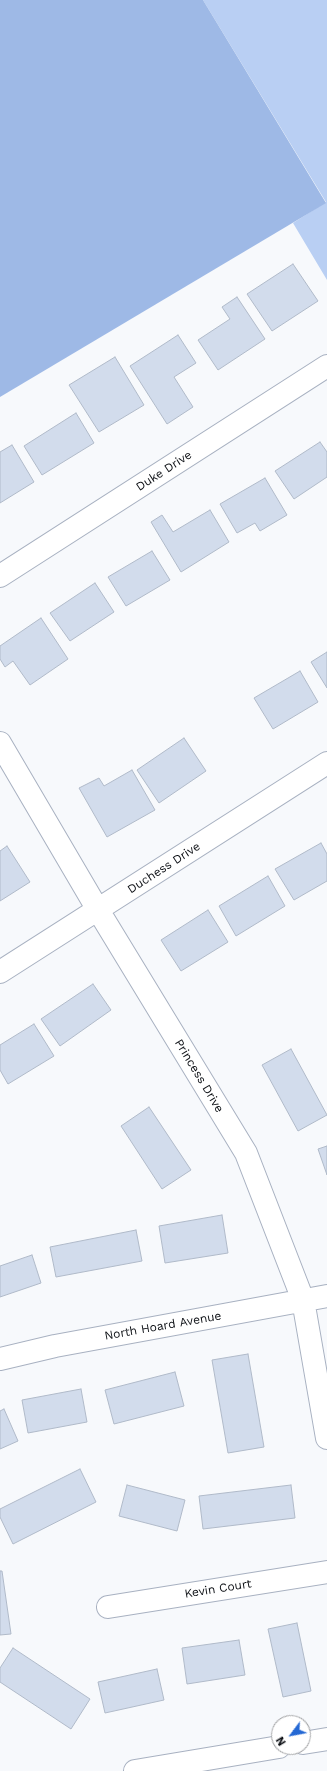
<!DOCTYPE html>
<html>
<head>
<meta charset="utf-8">
<style>
  body { margin:0 }
  #map { position:relative; width:327px; height:1771px; overflow:hidden; background:#f7f9fc; font-family:"Work Sans",sans-serif }
  canvas { display:block }
  .north { position:absolute; left:271px; top:1715px; width:40px; height:40px; box-sizing:border-box; background:#fff; border:1px solid #9e9fa1; border-radius:50%; rotate:238deg; font-size:11px; font-weight:700; line-height:16px; text-align:center; color:#0c0f14 }
  .north::after { content:''; display:block; margin:auto; width:14px; height:18px; background:#2468d4; clip-path:polygon(50% 0,100% 100%,50% 72%,0 100%) }
</style>
</head>
<body>
<div id="map">
<canvas width="327" height="1771"></canvas>
<div class="north">N</div>
</div>
<script>
const c = document.querySelector('canvas').getContext('2d');
c.lineJoin = 'round';
function paint(path, color) { c.fillStyle = color; c.fill(path, 'evenodd'); }
const shape = rows => new Path2D(rows.map(r => 'M' + r).join(''));
function strokePath(path, color, width, dash) { c.strokeStyle = color; c.lineWidth = width; c.lineCap = dash ? 'butt' : 'round'; c.setLineDash(dash || []); c.stroke(path); }
function write(font, color, halo, rows, align = 'center') {
  c.font = font + ' "Work Sans",sans-serif'; c.lineWidth = 4; c.setLineDash([]); c.textBaseline = 'middle'; c.strokeStyle = halo; c.fillStyle = color; for (const [text, x, y, turn = 0] of rows) {
    c.save(); c.translate(x, y); c.rotate((+turn || 0) * Math.PI / 180); c.textAlign = isNaN(turn) ? turn : align; if (halo) c.strokeText(text, 0, 0); c.fillText(text, 0, 0); c.restore();
  }
}
paint(shape([
  [203,0,327,0,327,280,293,223,326,202]
]), '#b9cff3');
paint(shape([
  [0,0,203,0,326,203,0,397]
]), '#9eb9e6');
const building = shape([
  [293,264,318,301,272,331,247,294,293,264],
  [237,297,265,339,218,370,198,340,230,319,222,307,237,297],
  [178,335,196,363,174,377,193,407,167,424,130,366,178,335],
  [115,357,144,405,99,432,69,385,115,357],
  [76,413,94,443,42,475,24,446,76,413],
  [320,442,327,452,327,477,294,499,275,471,320,442],
  [12,445,34,482,0,503,0,452,12,445],
  [265,478,287,515,260,531,255,523,237,533,220,504,265,478],
  [210,510,229,542,181,572,151,522,162,515,173,532,210,510],
  [152,551,170,580,126,606,108,577,152,551],
  [95,583,114,612,70,641,50,613,95,583],
  [41,618,68,659,30,685,13,661,5,667,0,659,0,646,41,618],
  [327,652,327,688,311,662,327,652],
  [300,671,318,702,273,729,254,698,300,671],
  [184,738,206,771,159,803,137,770,184,738],
  [132,770,155,810,107,837,79,788,99,778,104,786,132,770],
  [321,843,327,854,327,881,294,900,275,869,321,843],
  [7,846,30,882,0,901,0,851,7,846],
  [268,876,285,906,236,936,219,906,268,876],
  [208,910,228,942,181,971,161,940,208,910],
  [93,984,111,1010,60,1046,41,1019,93,984],
  [34,1024,54,1056,8,1084,0,1070,0,1045,34,1024],
  [291,1049,327,1115,298,1131,262,1065,291,1049],
  [149,1107,191,1170,162,1189,121,1126,149,1107],
  [327,1146,327,1175,318,1149,327,1146],
  [222,1215,228,1253,165,1263,159,1226,222,1215],
  [136,1230,142,1261,56,1277,50,1247,136,1230],
  [32,1255,41,1283,0,1297,0,1266,32,1255],
  [248,1354,264,1447,228,1453,212,1360,248,1354],
  [175,1372,184,1406,114,1424,105,1390,175,1372],
  [81,1389,87,1422,28,1433,22,1400,81,1389],
  [4,1409,18,1441,0,1449,0,1411,4,1409],
  [80,1469,96,1502,13,1544,0,1517,0,1509,80,1469],
  [127,1485,185,1500,177,1531,119,1516,127,1485],
  [291,1485,295,1518,203,1529,199,1496,291,1485],
  [0,1571,2,1571,11,1634,0,1635,0,1571],
  [297,1623,311,1691,283,1697,268,1629,297,1623],
  [239,1640,245,1675,187,1684,182,1648,239,1640],
  [13,1648,90,1699,71,1729,0,1682,0,1668,13,1648],
  [157,1669,164,1700,105,1713,98,1682,157,1669]
]);
paint(building, '#d2dcec');
strokePath(building, '#b0bac9', 1);
const minor = shape([
  [0,576,327,366],
  [0,743,98,910,246,1153,303,1300,327,1438],
  [0,972,327,763],
  [0,1359,55,1346,327,1296],
  [108,1607,327,1572],
  [303,1743,327,1739],
  [135,1771,279,1747]
]);
strokePath(minor, '#a8b1c1', 24);
strokePath(minor, '#fff', 22);
write('12px', '#0c0f14', '#fff', [
  ["Duke Drive",164,471,-33],
  ["Duchess Drive",164,868,-33],
  ["Princess Drive",199,1076,59],
  ["North Hoard Avenue",163,1326,-10],
  ["Kevin Court",218,1589,-9]
]);
</script>
</body>
</html>
